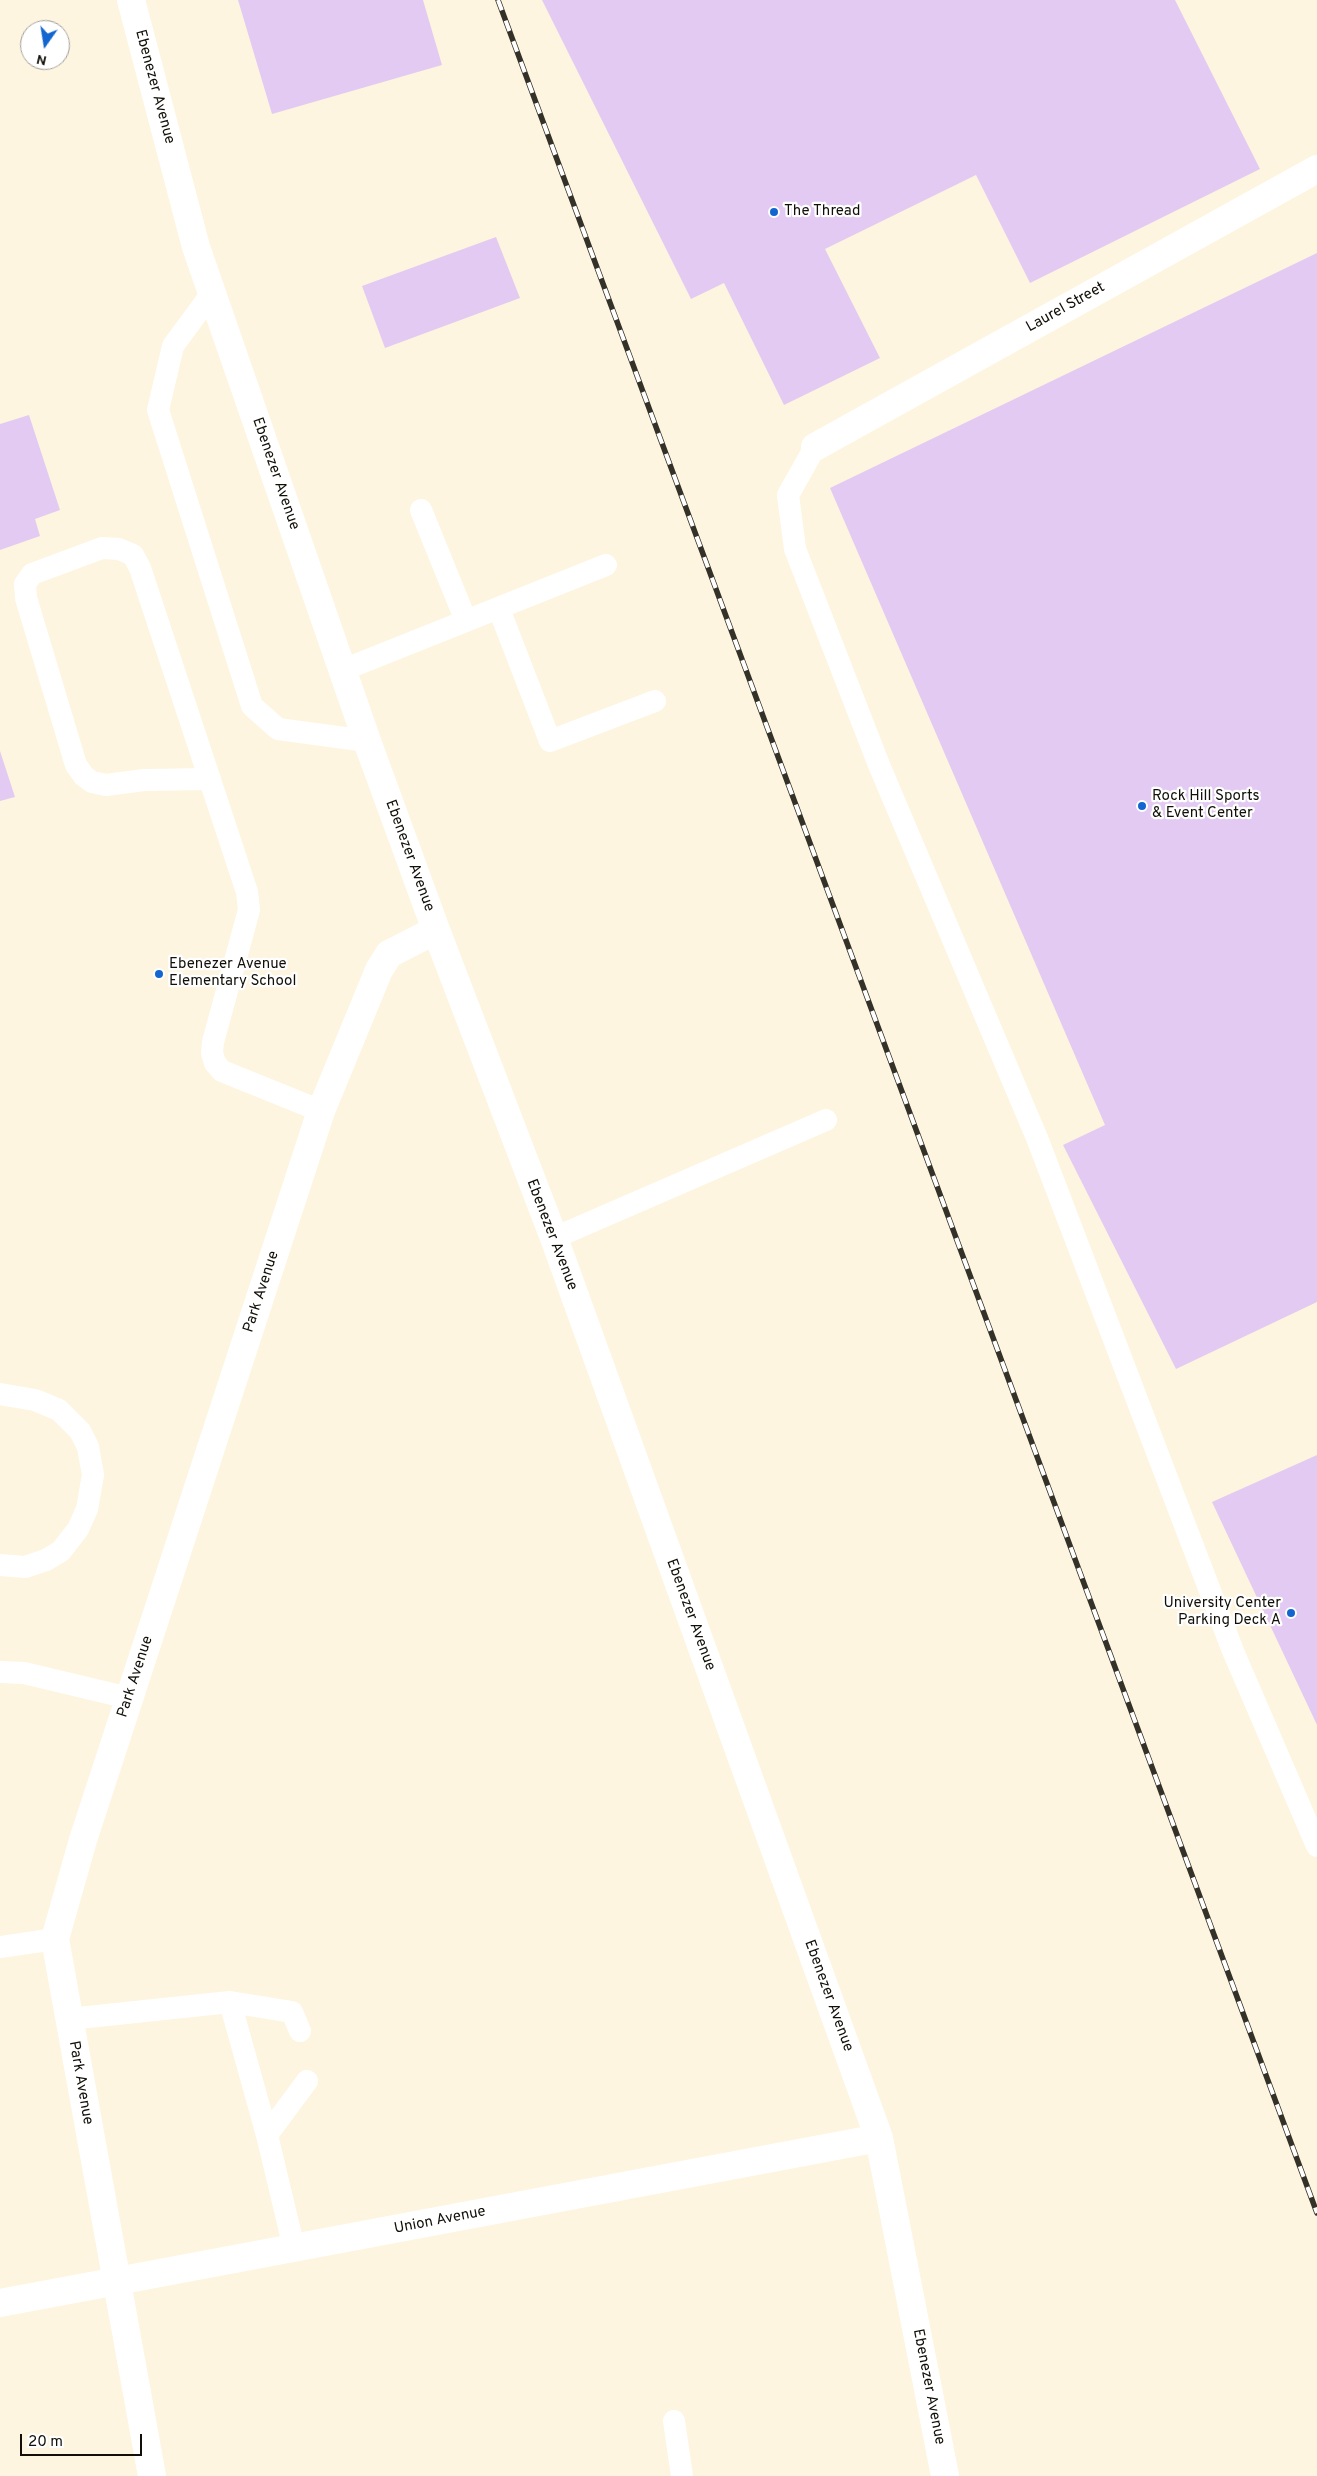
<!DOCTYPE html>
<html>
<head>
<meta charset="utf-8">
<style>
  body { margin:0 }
  #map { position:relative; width:1317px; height:2476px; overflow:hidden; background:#fdf5df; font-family:Overpass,sans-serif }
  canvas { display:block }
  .north { position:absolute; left:20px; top:20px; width:50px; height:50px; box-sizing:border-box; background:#fff; border:1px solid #a09f9c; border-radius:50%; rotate:193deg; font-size:14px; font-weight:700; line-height:20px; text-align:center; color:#110f08 }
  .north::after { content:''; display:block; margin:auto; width:18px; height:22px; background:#1365cf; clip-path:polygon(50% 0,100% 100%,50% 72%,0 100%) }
  .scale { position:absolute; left:20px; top:2434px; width:122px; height:22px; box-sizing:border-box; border:2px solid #110f08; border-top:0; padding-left:6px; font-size:15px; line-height:18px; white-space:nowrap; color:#110f08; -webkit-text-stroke:4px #fff; paint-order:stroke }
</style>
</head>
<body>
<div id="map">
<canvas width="1317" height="2476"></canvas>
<div class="north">N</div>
<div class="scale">20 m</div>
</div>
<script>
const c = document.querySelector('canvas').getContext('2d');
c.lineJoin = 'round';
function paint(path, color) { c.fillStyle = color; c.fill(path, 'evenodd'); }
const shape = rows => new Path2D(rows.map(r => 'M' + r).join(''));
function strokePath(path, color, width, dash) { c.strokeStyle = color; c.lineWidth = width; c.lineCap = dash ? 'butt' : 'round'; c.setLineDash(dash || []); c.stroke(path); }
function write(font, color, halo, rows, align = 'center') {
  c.font = font + ' Overpass,sans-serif'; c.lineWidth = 4.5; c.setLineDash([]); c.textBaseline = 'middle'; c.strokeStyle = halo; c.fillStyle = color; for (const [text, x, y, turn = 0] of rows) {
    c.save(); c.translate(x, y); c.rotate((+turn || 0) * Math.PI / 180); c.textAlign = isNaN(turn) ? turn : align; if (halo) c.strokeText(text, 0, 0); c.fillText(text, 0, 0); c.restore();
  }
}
paint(shape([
  [238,0,423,0,442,65,272,114],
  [542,0,1175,0,1260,169,1030,283,976,175,825,249,880,358,784,405,724,283,691,299],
  [496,237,520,298,385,348,362,286],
  [1317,253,1317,1302,1176,1369,1063,1145,1105,1125,830,488],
  [29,415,60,510,35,519,40,536,0,550,0,424],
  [0,751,15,797,0,801],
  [1317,1455,1317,1725,1212,1502]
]), '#e3caf3');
strokePath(shape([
  [212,293,173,346,158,410,252,706,278,729,367,741],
  [815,447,788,495,795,549,879,765,1037,1138,1233,1651,1317,1846],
  [421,510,466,621],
  [499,609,550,741,655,701],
  [343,670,606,565],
  [210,779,144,780,106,785,92,782,84,776,76,765,26,598,25,584,32,574,102,548,119,549,133,555,140,568,247,892,249,910,213,1042,212,1053,215,1063,222,1071,321,1111],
  [554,1238,826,1120],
  [0,1394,35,1400,59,1410,80,1431,88,1447,93,1475,87,1509,78,1529,61,1551,46,1560,25,1567,0,1565],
  [0,1672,24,1673,129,1698],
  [0,1947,55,1939],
  [230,2002,267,2135],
  [69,2019,230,2002,292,2012,300,2031],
  [294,2248,267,2135,307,2081],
  [674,2421,682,2476]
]), '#fff', 22);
strokePath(shape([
  [131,0,196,247,367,741,436,930,554,1238,879,2138,945,2476],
  [815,447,1317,169],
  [0,2303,879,2138],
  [152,2476,55,1939,83,1840,321,1111,379,970,389,954,436,930]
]), '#fff', 28);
const rail = shape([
  [498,0,1317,2213]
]);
strokePath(rail, '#343128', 5.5);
strokePath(rail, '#fff', 4, [11]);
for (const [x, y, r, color] of [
  [774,212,5,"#1365cf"],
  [1142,806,5,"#1365cf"],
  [159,974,5,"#1365cf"],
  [1291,1613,5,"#1365cf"]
]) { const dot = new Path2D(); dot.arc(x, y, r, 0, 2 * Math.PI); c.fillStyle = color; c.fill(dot); strokePath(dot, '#fff', 2); }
write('15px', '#110f08', '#fff', [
  ["Ebenezer Avenue",154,87,75],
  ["Laurel Street",1066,308,-29],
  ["Ebenezer Avenue",275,474,71],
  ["Ebenezer Avenue",409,856,70],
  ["Ebenezer Avenue",551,1235,69],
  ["Park Avenue",262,1292,-72],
  ["Ebenezer Avenue",690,1615,70],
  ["Park Avenue",136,1677,-72],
  ["Ebenezer Avenue",828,1996,70],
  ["Park Avenue",80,2083,80],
  ["Union Avenue",440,2221,-11],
  ["Ebenezer Avenue",928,2387,79]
]);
write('15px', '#110f08', '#fff', [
  ["The Thread",784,212],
  ["Rock Hill Sports",1152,797],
  ["& Event Center",1152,814],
  ["Ebenezer Avenue",169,965],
  ["Elementary School",169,982],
  ["University Center",1281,1604,"right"],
  ["Parking Deck A",1281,1621,"right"]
], 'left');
</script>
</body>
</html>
